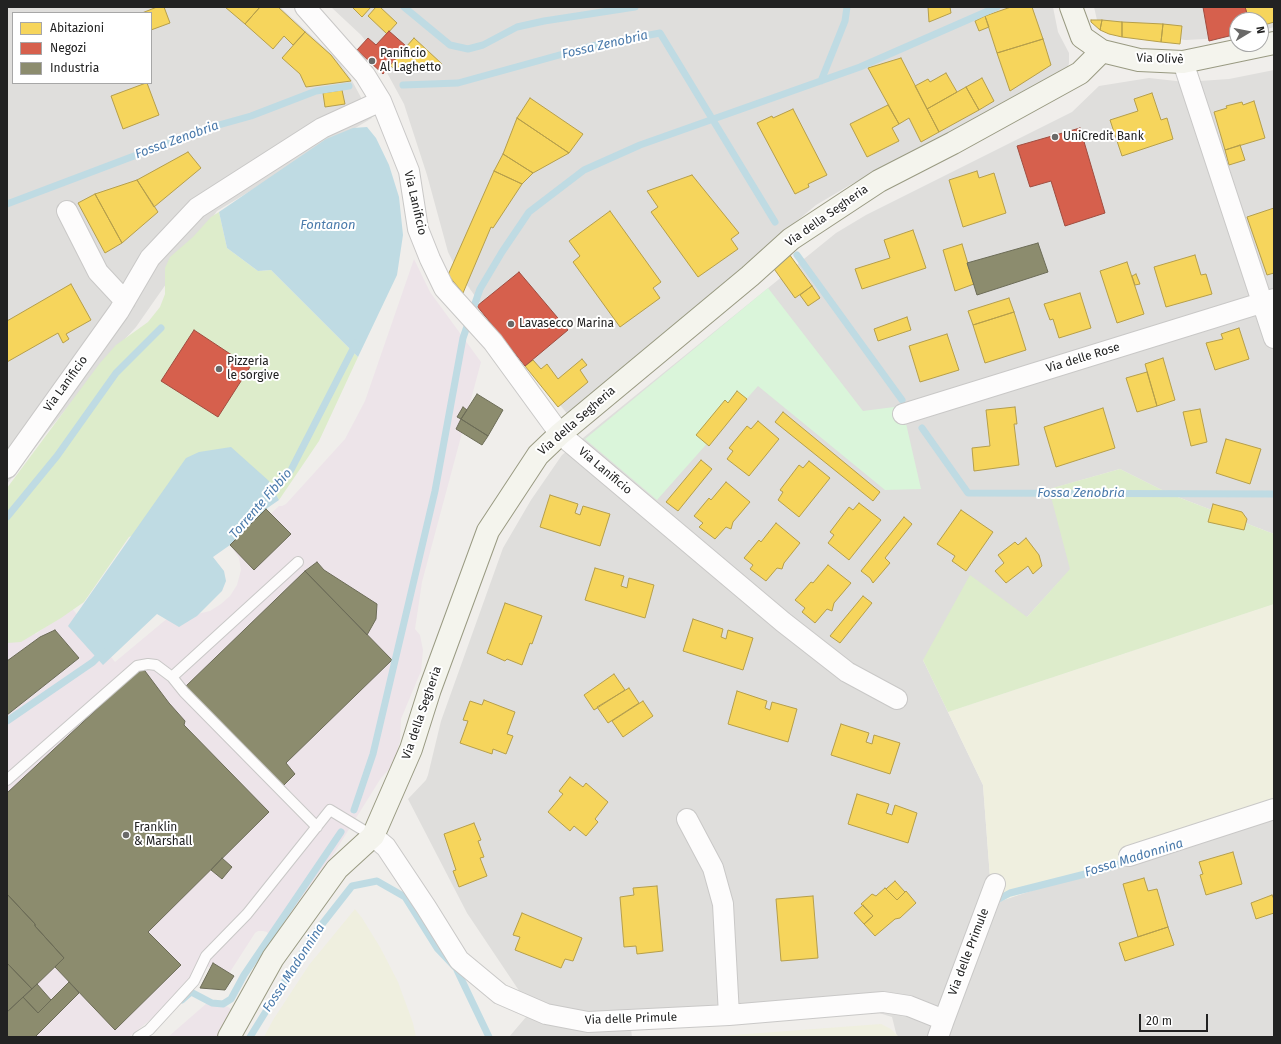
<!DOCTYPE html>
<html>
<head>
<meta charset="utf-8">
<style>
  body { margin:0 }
  #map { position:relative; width:1281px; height:1044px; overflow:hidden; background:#f0eeeb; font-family:"Fira Sans",sans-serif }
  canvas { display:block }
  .frame { position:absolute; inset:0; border:8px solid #222; pointer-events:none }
  .legend { position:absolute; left:12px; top:12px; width:140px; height:72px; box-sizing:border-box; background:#fff; border:1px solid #a7a7a7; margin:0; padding:5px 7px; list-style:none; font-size:12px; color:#222 }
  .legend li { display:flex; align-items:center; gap:8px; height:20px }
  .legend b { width:20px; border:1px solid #a7a7a7 }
  .north { position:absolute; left:1229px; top:12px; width:40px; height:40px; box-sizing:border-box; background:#fff; border:1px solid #a7a7a7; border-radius:50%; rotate:80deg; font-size:11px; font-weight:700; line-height:16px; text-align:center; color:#222 }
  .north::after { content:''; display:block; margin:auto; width:14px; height:18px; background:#6a6968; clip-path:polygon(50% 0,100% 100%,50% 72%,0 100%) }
  .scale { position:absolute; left:1139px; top:1014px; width:69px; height:18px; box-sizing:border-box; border:2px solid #222; border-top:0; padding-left:5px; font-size:12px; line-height:14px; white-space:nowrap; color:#222; -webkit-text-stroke:3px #fff; paint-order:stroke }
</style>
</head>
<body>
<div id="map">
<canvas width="1281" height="1044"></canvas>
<div class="frame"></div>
<ul class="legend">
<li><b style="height:11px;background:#f6d55c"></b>Abitazioni</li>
<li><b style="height:11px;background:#d6604d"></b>Negozi</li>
<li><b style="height:11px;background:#8c8c6e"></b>Industria</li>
</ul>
<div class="north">N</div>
<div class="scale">20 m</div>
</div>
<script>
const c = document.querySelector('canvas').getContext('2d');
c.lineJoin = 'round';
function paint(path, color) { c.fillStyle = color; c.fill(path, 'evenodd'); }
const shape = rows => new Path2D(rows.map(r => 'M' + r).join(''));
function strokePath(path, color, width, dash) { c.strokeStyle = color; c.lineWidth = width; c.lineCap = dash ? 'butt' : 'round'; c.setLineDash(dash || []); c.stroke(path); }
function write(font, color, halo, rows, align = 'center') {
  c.font = font + ' "Fira Sans",sans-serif'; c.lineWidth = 4; c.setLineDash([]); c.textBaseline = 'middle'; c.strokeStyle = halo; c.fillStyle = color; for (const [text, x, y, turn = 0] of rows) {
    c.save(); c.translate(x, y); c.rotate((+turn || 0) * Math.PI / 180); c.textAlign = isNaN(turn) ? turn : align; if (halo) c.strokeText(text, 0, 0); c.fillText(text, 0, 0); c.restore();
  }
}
paint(shape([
  [7,7,280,7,336,58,350,77,372,118,217,211,136,327,114,351,48,431,7,484],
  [13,13,151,13,151,83,13,83],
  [331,7,1053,7,1058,32,1069,53,1069,63,1066,74,962,129,850,185,816,205,792,225,755,262,569,416,505,337,459,274,448,252,427,175,404,104,379,58,361,35],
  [1094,7,1274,7,1274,27,1261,31,1261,20,1237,20,1237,36,1223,38,1186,40,1155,37,1101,26,1097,20],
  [1274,70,1274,534,1170,494,1120,469,1050,489,1071,569,1027,617,923,660,983,785,992,904,1274,810,1274,1037,897,1037,892,1017,879,1013,631,1029,632,1037,509,1037,532,1010,467,913,408,799,426,780,428,775,441,721,503,548,531,500,562,455,836,233,866,215,1072,112,1099,86,1149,78,1185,82,1229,79]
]), '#dfdedc');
paint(shape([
  [414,259,430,292,481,362,422,582,415,629,420,635,423,650,421,671,401,719,400,741,394,764,381,778,316,882,274,944,267,932,263,931,258,931,255,933,228,975,218,974,209,967,205,966,177,998,129,1037,7,1037,7,613,36,634,71,607,115,662,181,607,197,614,210,611,221,604,230,596,237,585,241,570,239,558,233,549,279,506,282,506,286,504,345,439,365,401],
  [217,1001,235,1011,220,1037,168,1037,207,1003]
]), '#ede4e9');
paint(shape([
  [1274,604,1274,805,992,904,983,785,948,712],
  [355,909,362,918,380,947,398,982,413,1023,416,1037,264,1037,273,1020,309,965],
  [881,1024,891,1029,899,1037,707,1037]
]), '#efefdf');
paint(shape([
  [219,212,227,248,258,271,271,270,358,357,319,441,279,500,269,481,129,537,84,602,61,618,21,642,7,643,7,488,100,363,116,345,148,322,160,307,165,294,165,268,170,257,193,237,211,217],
  [1120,469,1170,494,1274,534,1274,604,948,712,923,660,970,575,1027,617,1070,569,1049,489]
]), '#ddeccb');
paint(shape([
  [768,288,863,411,902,406,921,489,885,490,758,386,657,500,585,439]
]), '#daf5da');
paint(shape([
  [367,127,376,138,389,165,399,197,403,235,397,275,358,357,271,270,258,271,227,248,219,212,326,139,353,128],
  [231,447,269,481,279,500,266,509,230,545,213,557,224,571,226,581,222,591,197,616,179,627,157,614,103,665,68,626,186,458,199,452]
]), '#bfdbe3');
const homes = shape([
  [157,7,164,7,170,23,151,30,151,13,142,13,157,7],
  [225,7,260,7,245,24,225,7],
  [260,7,278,7,305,32,293,45,284,36,273,49,245,24,260,7],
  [352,7,371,7,362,17,352,7],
  [376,7,380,7,397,23,387,34,368,16,376,7],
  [928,7,950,7,951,13,929,22,928,7],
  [1011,7,1032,7,1043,39,997,53,985,16,1011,7],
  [1245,7,1274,7,1274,22,1261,26,1261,20,1249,20,1245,7],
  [985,16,989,27,979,31,975,21,985,16],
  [1091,20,1102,20,1100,30,1091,22,1091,20],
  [1102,20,1122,22,1122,37,1109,34,1100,30,1102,20],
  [1122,22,1163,24,1161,42,1122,37,1122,22],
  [1163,24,1182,26,1180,44,1161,42,1163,24],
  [305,32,331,55,351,81,306,87,300,74,282,58,305,32],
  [414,38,442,64,435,66,419,67,413,63,407,69,395,70,390,65,414,38],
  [1043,39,1051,65,1010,91,997,53,1043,39],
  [901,58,939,132,921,142,909,118,899,124,868,68,901,58],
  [946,73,957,92,927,109,915,86,928,79,930,82,946,73],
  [982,78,994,101,979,110,966,87,982,78],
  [146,83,147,83,159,115,123,129,111,96,146,83],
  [966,87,979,110,939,132,927,109,966,87],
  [342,90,345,104,325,107,323,93,342,90],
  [1152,93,1161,120,1167,118,1173,139,1122,156,1110,120,1138,111,1134,99,1152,93],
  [530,98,583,134,569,153,517,118,530,98],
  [1254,101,1265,138,1225,150,1214,112,1227,108,1226,106,1242,102,1243,105,1254,101],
  [888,105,899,124,892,128,899,141,867,157,850,124,888,105],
  [793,109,827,175,808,184,809,187,795,194,757,123,772,116,773,118,793,109],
  [517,118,569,153,533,173,503,154,517,118],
  [1240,145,1245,160,1229,165,1225,150,1240,145],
  [188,152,201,168,154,207,137,180,188,152],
  [503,154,533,173,522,184,494,171,503,154],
  [494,171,522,184,493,228,491,227,463,293,448,275,494,171],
  [977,171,979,178,994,173,1006,213,963,227,949,180,977,171],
  [692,175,739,233,731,239,738,249,698,277,651,212,658,207,647,191,692,175],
  [137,180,158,212,122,243,95,194,137,180],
  [95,194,122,243,105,253,78,203,95,194],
  [1274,208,1274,273,1267,275,1247,217,1274,208],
  [610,211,661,282,653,288,660,298,620,327,573,262,580,256,569,241,610,211],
  [913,230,926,268,862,289,855,269,890,258,884,240,913,230],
  [962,244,974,284,955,291,943,250,962,244],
  [789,254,812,286,795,298,772,266,789,254],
  [1195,255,1201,275,1206,274,1212,294,1166,307,1154,267,1195,255],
  [1127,262,1144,314,1117,323,1100,271,1127,262],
  [1136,274,1140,284,1135,285,1132,276,1136,274],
  [71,284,91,320,66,334,69,339,63,343,58,333,7,362,7,321,71,284],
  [812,286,820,298,808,306,800,295,812,286],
  [1080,293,1091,328,1059,338,1053,319,1050,320,1044,304,1080,293],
  [1009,298,1014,312,973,325,968,311,1009,298],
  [1014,312,1026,350,985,363,973,325,1014,312],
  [907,317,911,330,878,341,874,329,907,317],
  [1239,328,1249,359,1215,370,1206,343,1223,339,1221,334,1239,328],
  [947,334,959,370,920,382,909,346,947,334],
  [1163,358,1175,400,1157,406,1145,364,1163,358],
  [582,359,587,365,580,370,588,382,558,407,525,366,533,360,541,369,547,364,558,379,582,359],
  [1147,372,1157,406,1137,412,1126,378,1147,372],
  [737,391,747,399,709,446,696,435,725,400,728,403,737,391],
  [1015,407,1017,424,1014,424,1019,465,974,471,972,448,990,446,986,410,1015,407],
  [1103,408,1115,448,1056,467,1044,427,1103,408],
  [1200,409,1207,442,1191,446,1183,412,1200,409],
  [783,412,880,492,873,501,775,422,783,412],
  [758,421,779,439,749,476,727,459,733,451,729,448,747,426,751,429,758,421],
  [1226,439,1261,449,1250,484,1216,473,1226,439],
  [701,460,712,469,678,511,666,502,701,460],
  [809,461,830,478,799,517,778,500,783,492,780,490,799,465,803,468,809,461],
  [726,482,750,502,733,522,731,529,726,527,715,539,699,527,703,523,694,516,709,498,711,500,726,482],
  [550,495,578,504,575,513,580,515,583,506,610,514,600,546,540,527,550,495],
  [859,503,881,520,849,560,828,543,834,535,830,532,849,507,853,510,859,503],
  [1213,504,1242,512,1247,519,1244,530,1208,522,1213,504],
  [961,510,993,532,966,571,952,561,955,556,937,544,961,510],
  [904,517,912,524,885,558,890,563,873,583,870,578,861,571,904,517],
  [776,523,800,543,784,563,782,569,777,568,766,581,750,569,753,565,744,558,759,540,761,542,776,523],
  [1026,538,1039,555,1042,566,1033,574,1028,566,1006,583,995,571,1004,563,998,555,1015,542,1018,545,1026,538],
  [828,565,851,583,834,603,832,611,827,609,815,623,802,612,805,608,795,600,811,582,813,583,828,565],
  [595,568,624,576,621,586,627,588,629,578,654,585,645,618,585,600,595,568],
  [863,596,872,603,840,643,830,636,863,596],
  [505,603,542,616,532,644,530,643,522,665,507,659,505,661,487,653,505,603],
  [693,619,723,629,721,637,726,639,728,630,753,638,743,670,683,651,693,619],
  [614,674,625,690,594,710,584,695,614,674],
  [629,688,639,703,608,723,597,707,629,688],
  [737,691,767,701,765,708,770,710,772,702,797,709,788,742,728,724,737,691],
  [484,700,515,712,507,734,513,736,506,754,493,749,492,754,460,743,468,721,463,720,470,701,482,705,484,700],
  [643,701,653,716,623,737,612,721,643,701],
  [841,724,869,733,866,742,872,744,874,735,900,743,890,774,831,755,841,724],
  [570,777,583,787,586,783,608,802,595,819,598,822,586,836,574,826,570,831,548,812,563,794,559,791,570,777],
  [857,794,889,804,886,813,892,815,895,805,917,813,908,843,848,824,857,794],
  [474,823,481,840,478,841,484,857,480,858,487,876,459,887,453,871,456,870,444,834,474,823],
  [1233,852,1242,884,1206,895,1200,875,1203,874,1199,862,1233,852],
  [1144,878,1148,891,1157,889,1168,927,1138,937,1123,884,1144,878],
  [895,881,905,892,897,900,886,889,895,881],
  [657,886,663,951,637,954,636,946,624,947,620,897,634,895,633,888,657,886],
  [885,888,897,900,906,891,916,903,900,918,895,919,875,936,864,924,873,916,861,904,872,894,876,896,885,888],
  [1272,895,1274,899,1274,913,1256,919,1251,903,1272,895],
  [813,896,818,958,781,961,776,899,813,896],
  [863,905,873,916,864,924,854,913,863,905],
  [522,913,582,938,573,961,565,959,561,968,515,950,520,937,513,935,522,913],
  [1168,927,1174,945,1125,961,1119,943,1168,927]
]);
paint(homes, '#f6d55c');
strokePath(homes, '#b69f4b', 1);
const shops = shape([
  [1203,7,1245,7,1249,20,1237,20,1237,34,1209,41,1203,7],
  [389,31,406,46,383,74,357,50,368,38,376,45,389,31],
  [1080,128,1105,213,1065,226,1051,181,1030,187,1017,146,1080,128],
  [519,272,568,330,525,366,477,306,519,272],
  [194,330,250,367,218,417,161,381,194,330]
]);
paint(shops, '#d6604d');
strokePath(shops, '#a04d40', 1);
const industry = shape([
  [1038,243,1048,272,977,295,967,263,1038,243],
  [477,394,503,410,488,436,461,419,477,394],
  [463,407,467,410,461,419,457,417,463,407],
  [461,419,488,436,482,445,456,429,461,419],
  [266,509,291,534,254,570,230,545,266,509],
  [317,562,324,570,377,604,376,619,367,635,305,571,317,562],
  [305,571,392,660,286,763,295,774,283,786,185,687,305,571],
  [55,630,79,658,7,715,7,661,40,637,55,630],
  [142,667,169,703,185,721,184,725,269,812,148,932,181,965,115,1030,55,967,64,958,35,926,35,924,7,894,7,793,142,667],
  [222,858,232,867,222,879,211,870,222,858],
  [7,894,35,924,35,926,64,958,32,989,7,963,7,894],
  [7,963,32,989,7,1012,7,963],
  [213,963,234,976,225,990,200,988,213,963],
  [69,982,79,993,35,1037,7,1037,7,1012,23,997,38,1013,69,982],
  [37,984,51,1000,38,1013,23,997,37,984]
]);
paint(industry, '#8c8c6e');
strokePath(industry, '#6c6c57', 1);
strokePath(shape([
  [404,7,450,45,468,49,483,45,517,27,544,21,635,7],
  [821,81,845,21,847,7],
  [403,85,458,83,592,46,660,33,775,222],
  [7,204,208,128,251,116,316,91,349,86],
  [797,255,902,400],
  [922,428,968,493,1274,494],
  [268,498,291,470,356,343],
  [7,517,57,456,116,373,161,328],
  [7,721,93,662,103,652],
  [354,810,373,754,435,491,463,338,480,289,502,252,529,212,584,170,640,145,860,67,997,7],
  [995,901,1010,893,1101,870,1131,860],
  [182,1000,191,992,212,1003,223,1004,231,999,244,975,341,832],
  [250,1037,312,937,352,886,377,881,405,897,437,948,456,968,489,1037]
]), '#bfdbe3', 7);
const lane = shape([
  [172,677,298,562],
  [7,780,137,666,148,664,156,665,172,677,184,692,317,827],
  [138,1037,149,1030,194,981,206,956,247,914,330,810,373,836]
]);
const street = shape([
  [305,7,365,75,381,101,409,171,418,229,430,259,444,288,493,342,560,434,783,622,847,672,897,699],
  [1183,62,1274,338],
  [67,211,98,272,125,301],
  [903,414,1274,299],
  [7,468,119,311,150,258,197,208,322,128,381,101],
  [687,819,713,868,723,904,729,1015],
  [373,836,386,847,426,907,459,960,500,994,546,1014,588,1022,729,1015,883,1002,909,1006,944,1020],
  [1129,856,1274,809],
  [938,1037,944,1020,995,884]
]);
const secondary = shape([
  [1071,7,1082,37,1102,51,1139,60,1183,62,1274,43],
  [229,1037,273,958,337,869,373,836,411,749,430,689,488,531,538,455,560,434,750,276,791,239,879,181,953,143,1080,73,1102,51]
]);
strokePath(lane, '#c9c8c7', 12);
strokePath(street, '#c9c8c7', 22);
strokePath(secondary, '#999a82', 24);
strokePath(lane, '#fdfcfc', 10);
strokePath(street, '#fdfcfc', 20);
strokePath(secondary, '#f4f4ed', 22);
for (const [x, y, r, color] of [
  [372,61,4,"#6a6968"],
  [1055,137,4,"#6a6968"],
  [511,324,4,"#6a6968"],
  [219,369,4,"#6a6968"],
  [126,835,4,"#6a6968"]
]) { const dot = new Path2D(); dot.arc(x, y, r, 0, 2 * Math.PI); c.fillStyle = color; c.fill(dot); strokePath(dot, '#fff', 1.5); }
write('12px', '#222', '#fff', [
  ["Panificio",380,54],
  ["Al Laghetto",380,68],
  ["UniCredit Bank",1063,137],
  ["Lavasecco Marina",519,324],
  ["Pizzeria",227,362],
  ["le sorgive",227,376],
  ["Franklin",134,828],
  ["& Marshall",134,842]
], 'left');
write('12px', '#222', '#fff', [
  ["Via Olivè",1160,59,2],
  ["Via Lanificio",415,203,77],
  ["Via della Segheria",827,216,-35],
  ["Via delle Rose",1083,358,-17],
  ["Via Lanificio",66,384,-54],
  ["Via della Segheria",577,421,-41],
  ["Via Lanificio",605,471,40],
  ["Via della Segheria",422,713,-71],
  ["Via delle Primule",969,952,-69],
  ["Via delle Primule",631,1019,-2]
]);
write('italic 13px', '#4a7aab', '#fff', [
  ["Fossa Zenobria",605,45,-13],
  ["Fossa Zenobria",177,140,-20],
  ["Fontanon",328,225],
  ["Fossa Zenobria",1081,493],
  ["Torrente Fibbio",261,504,-49],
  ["Fossa Madonnina",1134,858,-17],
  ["Fossa Madonnina",294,968,-57]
]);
</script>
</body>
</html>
